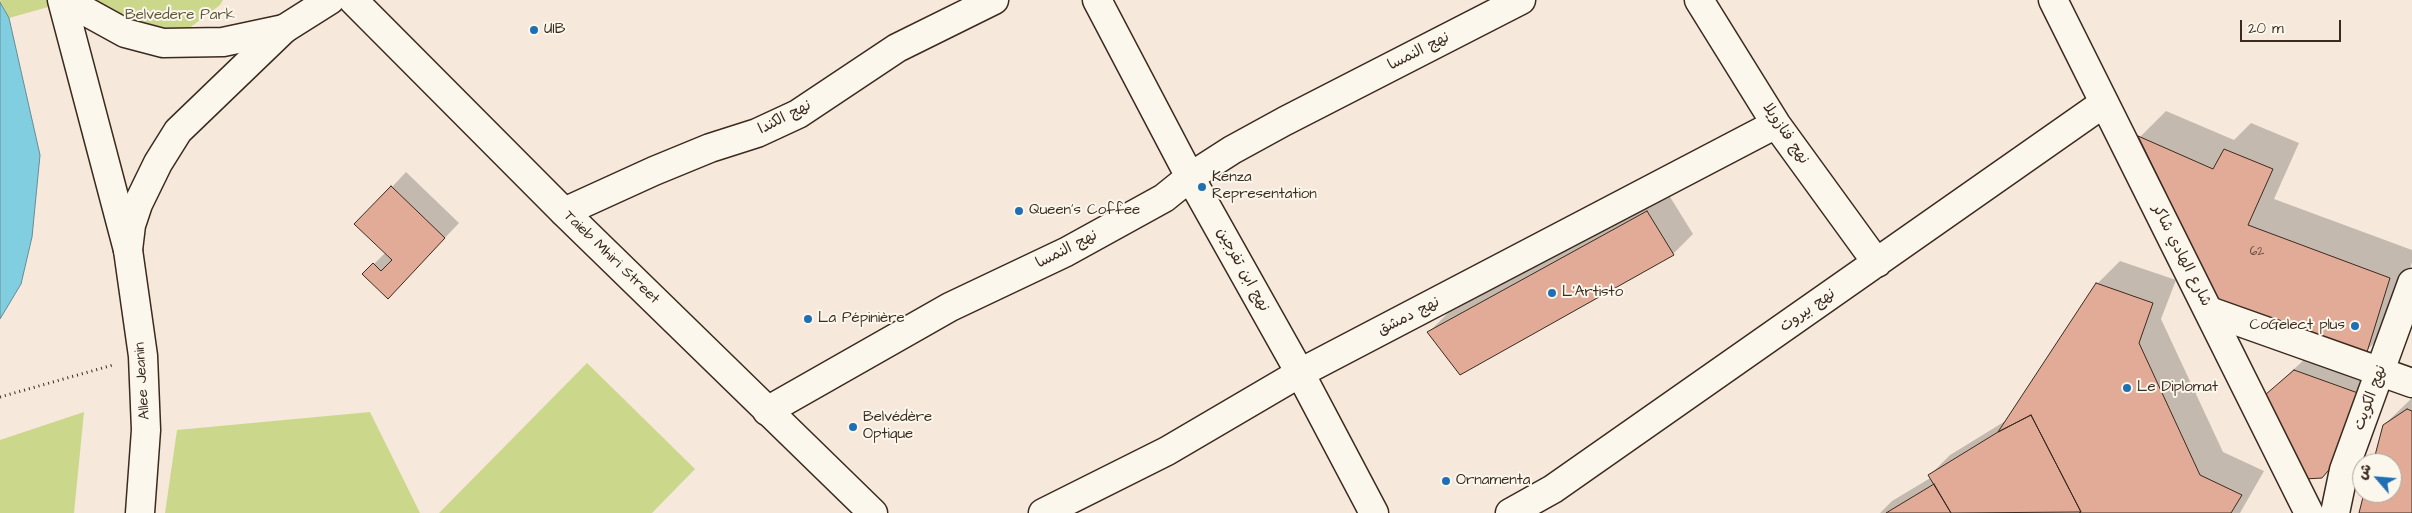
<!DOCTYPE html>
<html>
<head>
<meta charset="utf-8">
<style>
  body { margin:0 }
  #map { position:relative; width:2412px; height:513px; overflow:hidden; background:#f6e8db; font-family:"Architects Daughter","Playpen Sans Arabic",sans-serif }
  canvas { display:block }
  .north { position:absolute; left:2352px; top:453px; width:50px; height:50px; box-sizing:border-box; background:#fbf7ec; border:1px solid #aea59a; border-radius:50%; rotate:297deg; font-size:14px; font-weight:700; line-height:20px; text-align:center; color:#3b2a1e }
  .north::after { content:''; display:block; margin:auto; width:18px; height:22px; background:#1f6fb2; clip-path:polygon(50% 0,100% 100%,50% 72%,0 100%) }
  .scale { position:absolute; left:2240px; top:20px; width:101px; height:22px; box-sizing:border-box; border:2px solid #3b2a1e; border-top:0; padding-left:6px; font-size:15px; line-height:18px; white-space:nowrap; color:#3b2a1e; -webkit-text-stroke:4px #fbf7ec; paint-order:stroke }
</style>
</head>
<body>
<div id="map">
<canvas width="2412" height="513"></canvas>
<div class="north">ش</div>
<div class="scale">20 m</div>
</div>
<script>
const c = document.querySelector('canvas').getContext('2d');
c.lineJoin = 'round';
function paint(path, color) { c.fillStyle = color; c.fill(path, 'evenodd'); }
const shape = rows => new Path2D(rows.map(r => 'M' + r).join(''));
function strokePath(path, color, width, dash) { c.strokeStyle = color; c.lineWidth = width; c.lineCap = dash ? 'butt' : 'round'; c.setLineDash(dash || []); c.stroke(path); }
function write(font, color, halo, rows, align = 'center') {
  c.font = font + ' "Architects Daughter","Playpen Sans Arabic",sans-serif'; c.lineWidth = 4; c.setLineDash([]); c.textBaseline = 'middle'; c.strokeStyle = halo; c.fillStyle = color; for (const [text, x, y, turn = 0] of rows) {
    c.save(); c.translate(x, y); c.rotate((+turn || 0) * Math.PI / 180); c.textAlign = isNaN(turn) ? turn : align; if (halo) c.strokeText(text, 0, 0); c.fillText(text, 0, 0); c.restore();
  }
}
paint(shape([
  [0,0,73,0,9,18],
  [84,0,223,0,220,5,184,32,130,26],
  [587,363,695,469,652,513,439,513],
  [84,412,74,513,0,513,0,440],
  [370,412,420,513,165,513,177,430]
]), '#cbd88b');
const water = shape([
  [0,2,9,18,40,155,32,237,21,284,0,319,0,2]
]);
paint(water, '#82cee1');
strokePath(water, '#668c93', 1);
paint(shape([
  [2166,111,2234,140,2251,123,2299,143,2274,199,2412,250,2412,262,2393,325,2366,351,2219,299,2140,137],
  [406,172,459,223,403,282,364,274,386,252,392,187],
  [1667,192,1693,234,1673,254,1429,332,1449,312],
  [2120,261,2176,280,2161,319,2223,452,2264,471,2240,513,1880,513,1892,501,1932,477,1930,475,1950,455,2007,420,2097,284],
  [2321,344,2384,367,2365,430,2266,395],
  [2412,398,2412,513,2360,513,2366,493,2392,493,2392,463,2374,463,2384,425]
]), '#0003');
const building = shape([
  [2138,136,2213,169,2224,149,2273,169,2248,225,2390,278,2367,352,2218,300,2138,136],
  [391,186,445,238,388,299,362,274,373,263,381,271,392,260,354,224,391,186],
  [1647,211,1674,255,1460,375,1427,332,1647,211],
  [2096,283,2153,303,2139,343,2200,475,2242,495,2231,513,2079,513,2081,512,2031,415,1998,432,2096,283],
  [2294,370,2358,393,2339,458,2322,478,2305,479,2265,395,2294,370],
  [2407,409,2412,411,2412,513,2359,513,2364,493,2392,493,2392,463,2373,463,2383,425,2407,409],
  [2031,415,2081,512,1951,513,1928,475,1998,432,2031,415],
  [1934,484,1951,513,1886,513,1934,484]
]);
paint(building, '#e1ab97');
strokePath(building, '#3b2a1e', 1);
const minor = shape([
  [62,0,128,250],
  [65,0,125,33,163,43,223,42,284,29],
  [1097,0,1190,177,1300,373,1374,513],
  [1699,0,1776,124,1877,263],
  [564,212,654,171,710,148,757,133,798,114,897,48,994,0],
  [2209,311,2412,383],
  [767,411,950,307,1066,252,1164,198,1190,177,1232,150,1285,121,1521,0],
  [1043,513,1167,451,1300,373,1776,124],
  [1510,513,1553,489,2104,103],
  [2335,513,2344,470,2412,283]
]);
const tertiary = shape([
  [2053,0,2309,513],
  [140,513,146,430,143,356,128,250,131,225,138,204,158,163,178,131,284,29,330,0]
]);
const secondary = shape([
  [353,0,564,212,873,513]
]);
strokePath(minor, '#3b2a1e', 31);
strokePath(tertiary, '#3b2a1e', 31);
strokePath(secondary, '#3b2a1e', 31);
strokePath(shape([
  [0,397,113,365]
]), '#3b2a1e', 3, [1, 4]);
strokePath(minor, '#fbf7ec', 28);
strokePath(tertiary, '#fbf7ec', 28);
strokePath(secondary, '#fbf7ec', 28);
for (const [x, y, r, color] of [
  [534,30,5,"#1f6fb2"],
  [1202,187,5,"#1f6fb2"],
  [1019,211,5,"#1f6fb2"],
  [1552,293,5,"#1f6fb2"],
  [808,319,5,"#1f6fb2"],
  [2355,326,5,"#1f6fb2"],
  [2127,388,5,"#1f6fb2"],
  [853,427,5,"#1f6fb2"],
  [1446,481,5,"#1f6fb2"]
]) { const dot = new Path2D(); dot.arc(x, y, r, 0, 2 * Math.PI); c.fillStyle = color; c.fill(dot); strokePath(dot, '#fbf7ec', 2); }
write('12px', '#644a3c', null, [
  ["62",2257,252]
]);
write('15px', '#5f5639', '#fbf7ec', [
  ["Belvedere Park",180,16]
]);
write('15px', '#3b2a1e', '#fbf7ec', [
  ["UIB",544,30],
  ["Kenza",1212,178],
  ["Representation",1212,195],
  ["Queen's Coffee",1029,211],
  ["L'Artisto",1562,293],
  ["La Pépinière",818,319],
  ["CoGelect plus",2345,326,"right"],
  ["Le Diplomat",2137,388],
  ["Belvédère",863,418],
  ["Optique",863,435],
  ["Ornamenta",1456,481]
], 'left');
write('15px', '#3b2a1e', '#fbf7ec', [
  ["نهج النمسا",1419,52,-27],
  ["نهج الكندا",785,118,-27],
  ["نهج فنازويلا",1785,134,56],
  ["نهج النمسا",1067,250,-27],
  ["شارع الهادي شاكر",2181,256,63],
  ["Taieb Mhiri Street",611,258,44],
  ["نهج ابن تفرجين",1242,270,61],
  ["نهج بيروت",1808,311,-35],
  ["نهج دمشق",1409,317,-27],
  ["Allee Jeanin",143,381,-94],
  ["نهج الكويت",2371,398,-70]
]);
</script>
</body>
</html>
